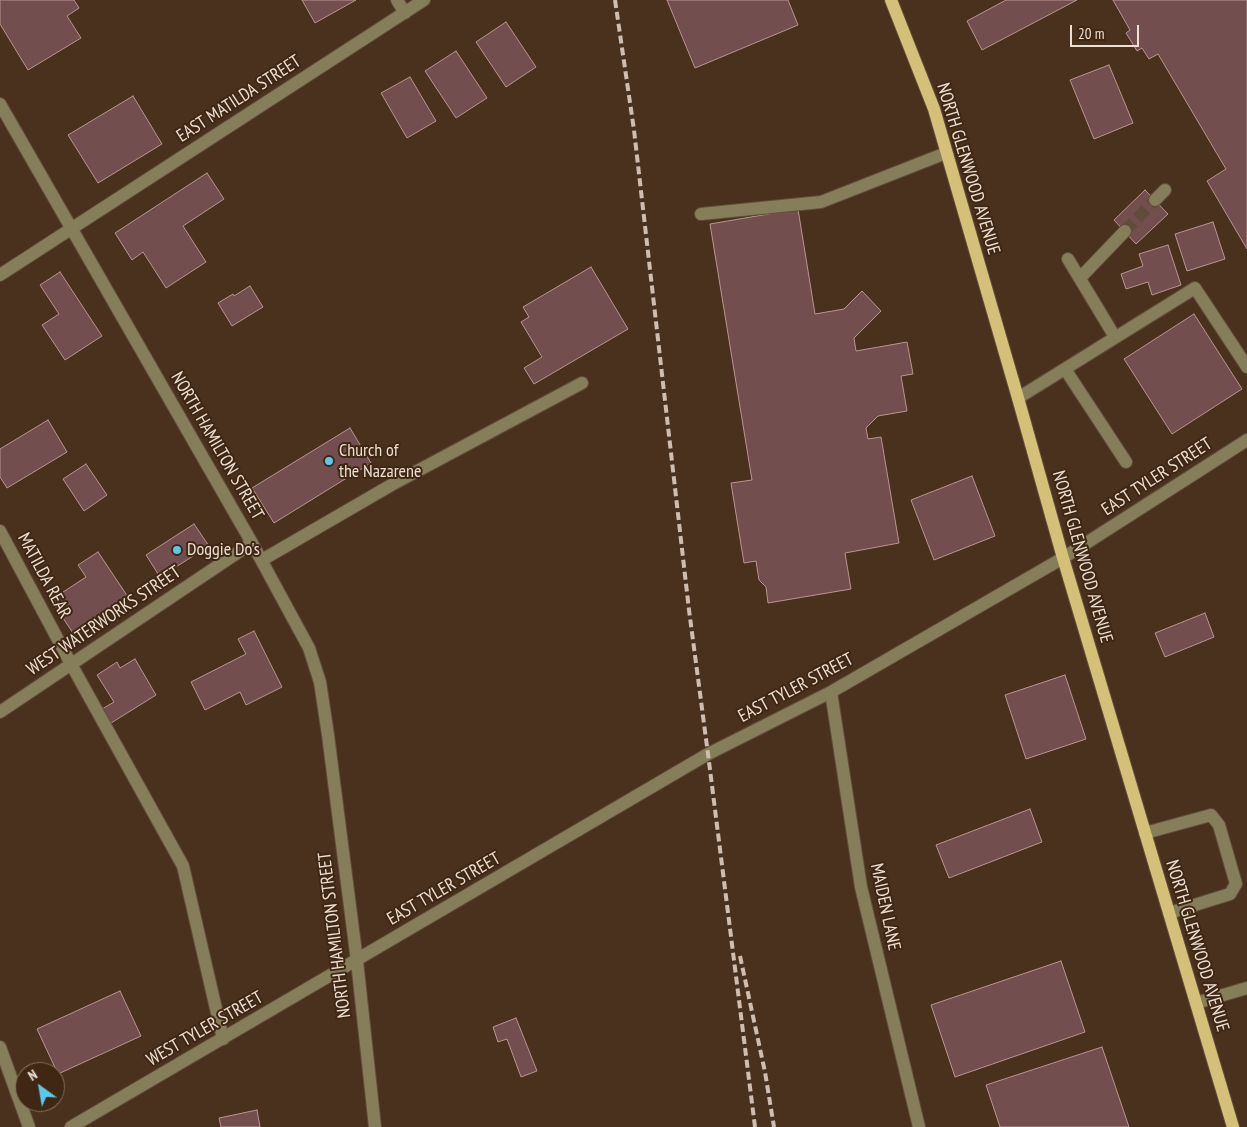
<!DOCTYPE html>
<html>
<head>
<meta charset="utf-8">
<style>
  body { margin:0 }
  #map { position:relative; width:1247px; height:1127px; overflow:hidden; background:#49311e; font-family:"PT Sans Narrow",sans-serif }
  canvas { display:block }
  .north { position:absolute; left:15px; top:1062px; width:50px; height:50px; box-sizing:border-box; background:#3f2714; border:1px solid #857160; border-radius:50%; rotate:328deg; font-size:14px; font-weight:700; line-height:20px; text-align:center; color:#eedfd3 }
  .north::after { content:''; display:block; margin:auto; width:18px; height:22px; background:#5cc7e8; clip-path:polygon(50% 0,100% 100%,50% 72%,0 100%) }
  .scale { position:absolute; left:1070px; top:25px; width:69px; height:22px; box-sizing:border-box; border:2px solid #eedfd3; border-top:0; padding-left:6px; font-size:15px; line-height:18px; white-space:nowrap; color:#eedfd3; -webkit-text-stroke:4px #3f2714; paint-order:stroke }
</style>
</head>
<body>
<div id="map">
<canvas width="1247" height="1127"></canvas>
<div class="north">N</div>
<div class="scale">20 m</div>
</div>
<script>
const c = document.querySelector('canvas').getContext('2d');
c.lineJoin = 'round';
function paint(path, color) { c.fillStyle = color; c.fill(path, 'evenodd'); }
const shape = rows => new Path2D(rows.map(r => 'M' + r).join(''));
function strokePath(path, color, width, dash) { c.strokeStyle = color; c.lineWidth = width; c.lineCap = dash ? 'butt' : 'round'; c.setLineDash(dash || []); c.stroke(path); }
function write(font, color, halo, rows, align = 'center') {
  c.font = font + ' "PT Sans Narrow",sans-serif'; c.lineWidth = 4; c.setLineDash([]); c.textBaseline = 'middle'; c.strokeStyle = halo; c.fillStyle = color; for (const [text, x, y, turn = 0] of rows) {
    c.save(); c.translate(x, y); c.rotate((+turn || 0) * Math.PI / 180); c.textAlign = isNaN(turn) ? turn : align; if (halo) c.strokeText(text, 0, 0); c.fillText(text, 0, 0); c.restore();
  }
}
const building = shape([
  [0,0,74,0,79,8,67,16,81,38,28,70,0,24,0,0],
  [302,0,356,0,315,23,302,0],
  [667,0,788,0,798,25,695,68,667,0],
  [1006,0,1077,0,982,50,967,21,1006,0],
  [1113,0,1247,0,1247,249,1207,181,1226,169,1158,54,1149,59,1142,48,1137,51,1126,33,1130,30,1113,0],
  [506,22,536,67,506,87,476,42,506,22],
  [456,51,487,98,456,118,425,71,456,51],
  [1109,65,1133,123,1094,139,1070,80,1109,65],
  [410,77,436,121,407,138,381,93,410,77],
  [133,96,162,144,98,183,68,135,133,96],
  [207,173,224,199,183,226,206,262,166,288,143,252,132,260,115,233,207,173],
  [1145,190,1168,214,1136,244,1114,220,1145,190],
  [798,209,815,314,844,309,862,291,881,311,854,338,856,351,907,342,913,374,901,376,907,411,878,416,866,428,868,439,881,437,899,543,845,553,851,589,768,603,766,587,759,580,756,561,744,563,731,483,752,480,710,224,798,209],
  [1213,222,1225,259,1187,271,1175,234,1213,222],
  [1168,245,1181,285,1152,295,1148,282,1126,289,1121,274,1143,266,1139,254,1168,245],
  [591,267,628,329,534,384,524,368,542,357,521,322,529,317,523,307,591,267],
  [60,272,102,336,65,360,42,325,59,314,40,285,60,272],
  [250,286,263,307,232,326,218,303,233,294,234,296,250,286],
  [1194,314,1242,389,1172,434,1124,359,1194,314],
  [48,420,67,452,7,488,0,477,0,449,48,420],
  [350,428,371,463,274,523,252,488,350,428],
  [86,464,107,495,84,511,63,479,86,464],
  [972,476,995,536,934,560,911,500,972,476],
  [194,524,209,546,160,577,146,555,194,524],
  [98,552,128,597,73,633,51,600,86,577,78,565,98,552],
  [1205,613,1214,637,1165,657,1155,633,1205,613],
  [254,631,282,687,246,705,240,692,205,710,191,682,246,654,238,639,254,631],
  [135,659,156,695,111,723,102,709,114,702,97,675,117,662,120,668,135,659],
  [1065,675,1086,739,1026,759,1005,695,1065,675],
  [1030,809,1042,842,949,878,936,845,1030,809],
  [1061,961,1085,1032,955,1077,931,1005,1061,961],
  [120,991,141,1036,58,1074,37,1029,120,991],
  [516,1018,537,1071,521,1077,507,1039,498,1042,493,1027,516,1018],
  [1102,1047,1129,1127,1000,1127,986,1085,1102,1047],
  [257,1110,260,1127,221,1127,219,1118,257,1110]
]);
paint(building, '#724f4e');
strokePath(building, '#ba9491', 1);
strokePath(shape([
  [1125,231,1155,200]
]), '#624b39', 12, [12, 6]);
const minor = shape([
  [397,0,405,13],
  [0,104,252,543,309,648,320,682,328,735,357,961,375,1127],
  [1155,200,1165,190],
  [701,214,821,202,946,153],
  [1068,259,1115,337],
  [0,275,424,0],
  [1080,278,1125,231],
  [1065,369,1126,462],
  [1018,398,1195,288,1247,367],
  [0,531,71,664,183,866,223,1039],
  [262,560,393,484,582,383],
  [831,692,861,887,919,1127],
  [0,712,252,543],
  [1145,833,1211,815,1219,825,1236,884,1230,894,1169,913],
  [1196,1003,1247,988],
  [0,1047,29,1127],
  [71,1127,708,754,831,692,1063,558,1247,440]
]);
const major = shape([
  [891,0,934,109,1018,398,1063,558,1233,1127]
]);
strokePath(minor, '#634d3b', 14);
strokePath(major, '#634d3b', 14);
strokePath(minor, '#867d5b', 12);
strokePath(major, '#d5c079', 12);
strokePath(shape([
  [615,0,634,130,689,610,708,754,755,1127],
  [740,956,765,1072,774,1127]
]), '#cebdb0', 4, [8, 4]);
for (const [x, y, r, color] of [
  [329,461,5,"#5cc7e8"],
  [177,550,5,"#5cc7e8"]
]) { const dot = new Path2D(); dot.arc(x, y, r, 0, 2 * Math.PI); c.fillStyle = color; c.fill(dot); strokePath(dot, '#3f2714', 2); }
write('18px', '#eedfd3', '#3f2714', [
  ["EAST MATILDA STREET",239,99,-33],
  ["NORTH GLENWOOD AVENUE",968,169,73],
  ["NORTH HAMILTON STREET",217,446,60],
  ["EAST TYLER STREET",1157,477,-33],
  ["NORTH GLENWOOD AVENUE",1082,557,74],
  ["MATILDA REAR",44,576,62],
  ["WEST WATERWORKS STREET",104,621,-34],
  ["EAST TYLER STREET",796,688,-28],
  ["EAST TYLER STREET",444,889,-30],
  ["MAIDEN LANE",885,907,78],
  ["NORTH HAMILTON STREET",335,935,-97],
  ["NORTH GLENWOOD AVENUE",1197,946,73],
  ["WEST TYLER STREET",205,1029,-30]
]);
write('18px', '#eedfd3', '#3f2714', [
  ["Church of",339,451],
  ["the Nazarene",339,472],
  ["Doggie Do's",187,550]
], 'left');
</script>
</body>
</html>
